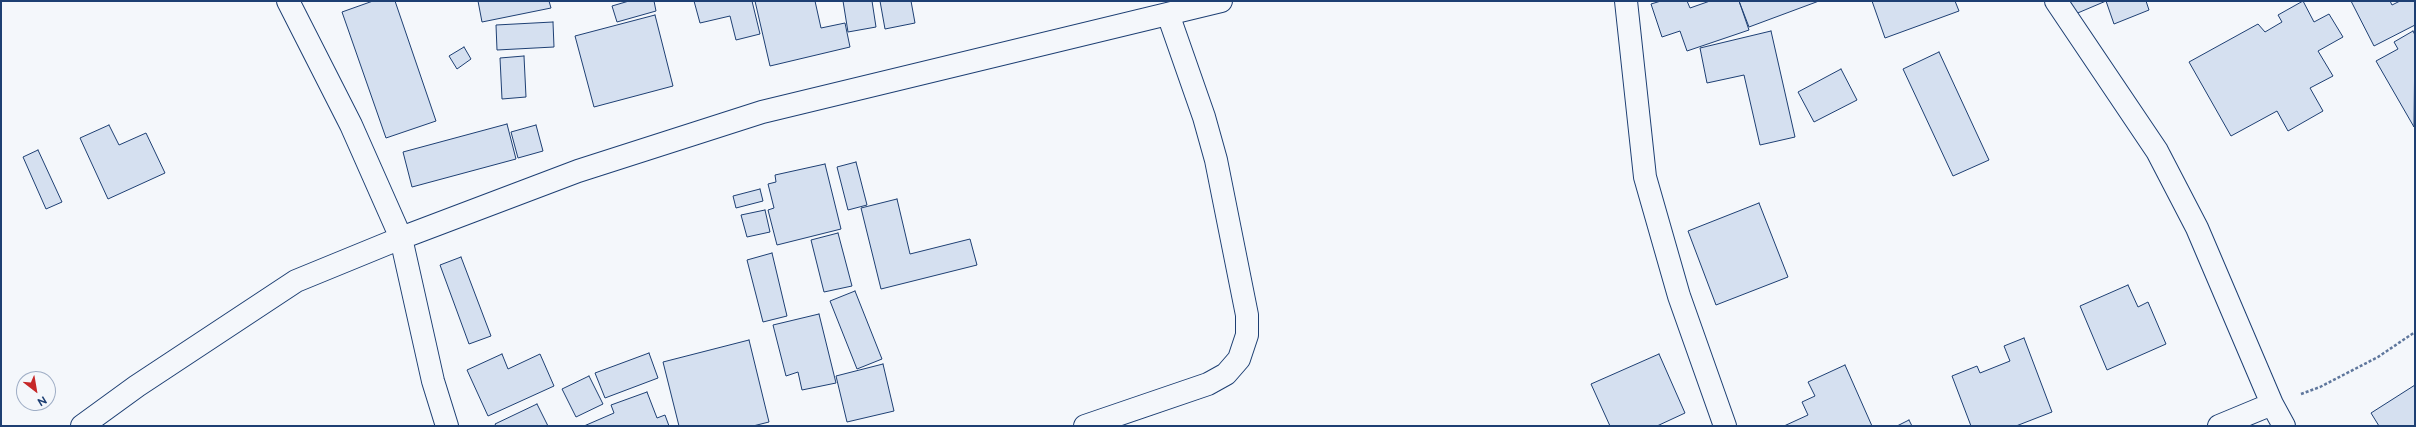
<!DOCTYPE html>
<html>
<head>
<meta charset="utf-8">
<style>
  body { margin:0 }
  #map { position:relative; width:2416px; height:427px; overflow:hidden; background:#f4f7fb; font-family:Raleway,sans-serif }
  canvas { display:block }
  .frame { position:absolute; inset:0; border:2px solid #1d3f73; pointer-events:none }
  .north { position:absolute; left:16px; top:371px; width:40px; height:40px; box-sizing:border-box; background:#f4f7fb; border:1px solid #9eadc5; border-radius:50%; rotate:149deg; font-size:11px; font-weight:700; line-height:16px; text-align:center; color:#1d3f73 }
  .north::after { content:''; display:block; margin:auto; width:14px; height:18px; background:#c62828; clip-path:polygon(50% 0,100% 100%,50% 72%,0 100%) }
</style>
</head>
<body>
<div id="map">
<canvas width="2416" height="427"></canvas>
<div class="frame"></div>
<div class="north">N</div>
</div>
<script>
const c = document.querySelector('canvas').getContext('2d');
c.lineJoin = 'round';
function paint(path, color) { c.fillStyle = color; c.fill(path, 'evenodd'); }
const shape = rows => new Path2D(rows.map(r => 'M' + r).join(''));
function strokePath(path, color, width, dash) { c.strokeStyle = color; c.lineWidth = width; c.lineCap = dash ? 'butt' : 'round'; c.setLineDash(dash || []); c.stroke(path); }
const building = shape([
  [373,1,395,1,436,121,386,138,342,12,373,1],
  [478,1,549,1,551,8,482,22,478,1],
  [629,1,654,1,656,11,617,22,612,6,629,1],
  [694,1,752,1,760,34,736,40,730,16,700,23,694,1],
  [755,1,815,1,821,28,845,23,850,47,770,66,755,1],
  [843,1,872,1,876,27,848,32,843,1],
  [880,1,911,1,915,23,885,29,880,1],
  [1661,1,1687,1,1690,8,1710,1,1739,1,1749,30,1687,51,1680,31,1662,37,1651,4,1661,1],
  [1739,1,1819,1,1749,27,1739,1],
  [1872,1,1955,1,1959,11,1885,38,1872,1],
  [2068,1,2146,1,2149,10,2114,24,2106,1,2073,15,2068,1],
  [2303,1,2314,22,2329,14,2343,37,2318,51,2333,76,2310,88,2323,111,2288,131,2277,111,2231,136,2189,62,2258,24,2265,32,2282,22,2278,15,2303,1],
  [2351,1,2390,1,2392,5,2400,1,2415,1,2415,25,2374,46,2351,1],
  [655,15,673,86,594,107,575,36,655,15],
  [553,22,554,47,497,50,496,25,553,22],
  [1771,31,1795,137,1760,145,1744,75,1707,83,1700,48,1771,31],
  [2413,31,2415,35,2414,127,2376,61,2398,49,2394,42,2413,31],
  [464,47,471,59,457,69,449,56,464,47],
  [1939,52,1989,160,1953,176,1903,69,1939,52],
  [524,56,526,97,502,99,500,58,524,56],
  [1841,69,1857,100,1814,122,1798,92,1841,69],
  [507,124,516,159,412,187,403,152,507,124],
  [109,125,119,145,146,133,165,173,108,199,80,138,109,125],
  [536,125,543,151,518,158,511,132,536,125],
  [38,150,62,202,46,209,23,157,38,150],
  [856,162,867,205,848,210,837,167,856,162],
  [825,164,841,229,777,245,768,210,774,208,768,184,776,182,775,175,825,164],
  [760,189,763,201,736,208,733,196,760,189],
  [897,199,910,254,970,239,977,265,881,289,861,208,897,199],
  [1759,203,1788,277,1716,305,1688,231,1759,203],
  [765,210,770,232,747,237,741,215,765,210],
  [838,233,852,286,824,292,811,240,838,233],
  [772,253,787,316,763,322,747,260,772,253],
  [461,257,491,336,469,344,440,265,461,257],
  [2128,285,2138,307,2148,302,2166,344,2107,370,2080,306,2128,285],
  [855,291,882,359,857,369,830,301,855,291],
  [819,314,836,383,802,390,798,372,786,376,773,325,819,314],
  [2024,338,2052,412,2016,426,1971,426,1952,376,1977,366,1980,373,2010,361,2004,346,2024,338],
  [749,340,769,422,753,426,679,426,663,362,749,340],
  [649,353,658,378,605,398,595,373,649,353],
  [502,354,508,369,540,354,554,386,488,416,467,370,502,354],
  [1659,354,1685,413,1657,426,1610,426,1591,384,1659,354],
  [883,364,894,411,847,422,836,376,883,364],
  [1845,365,1872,426,1784,426,1808,415,1802,402,1815,396,1808,382,1845,365],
  [589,376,603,404,576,417,562,389,589,376],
  [2415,385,2415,426,2379,426,2371,413,2415,385],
  [647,392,657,418,665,415,669,426,584,426,614,413,611,405,647,392],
  [537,404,548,426,496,426,495,424,537,404],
  [1909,420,1912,426,1897,426,1909,420]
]);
paint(building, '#d5e0f0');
strokePath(building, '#1d3f73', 1);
const minor = shape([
  [288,1,351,125,401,238,433,381,447,426],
  [1626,1,1645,177,1679,296,1725,426],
  [2056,1,2157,151,2197,228,2272,404,2284,426],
  [82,426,137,386,296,281,401,238,578,171,762,112,1221,1],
  [1085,426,1208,384,1226,374,1239,359,1247,335,1247,315,1216,160,1204,117,1168,14],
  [2219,426,2272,404]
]);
strokePath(minor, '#1d3f73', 24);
strokePath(shape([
  [2301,394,2320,387,2378,357,2415,332]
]), '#5e769c', 2.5, [3, 2]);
strokePath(minor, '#f4f7fb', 22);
</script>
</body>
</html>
